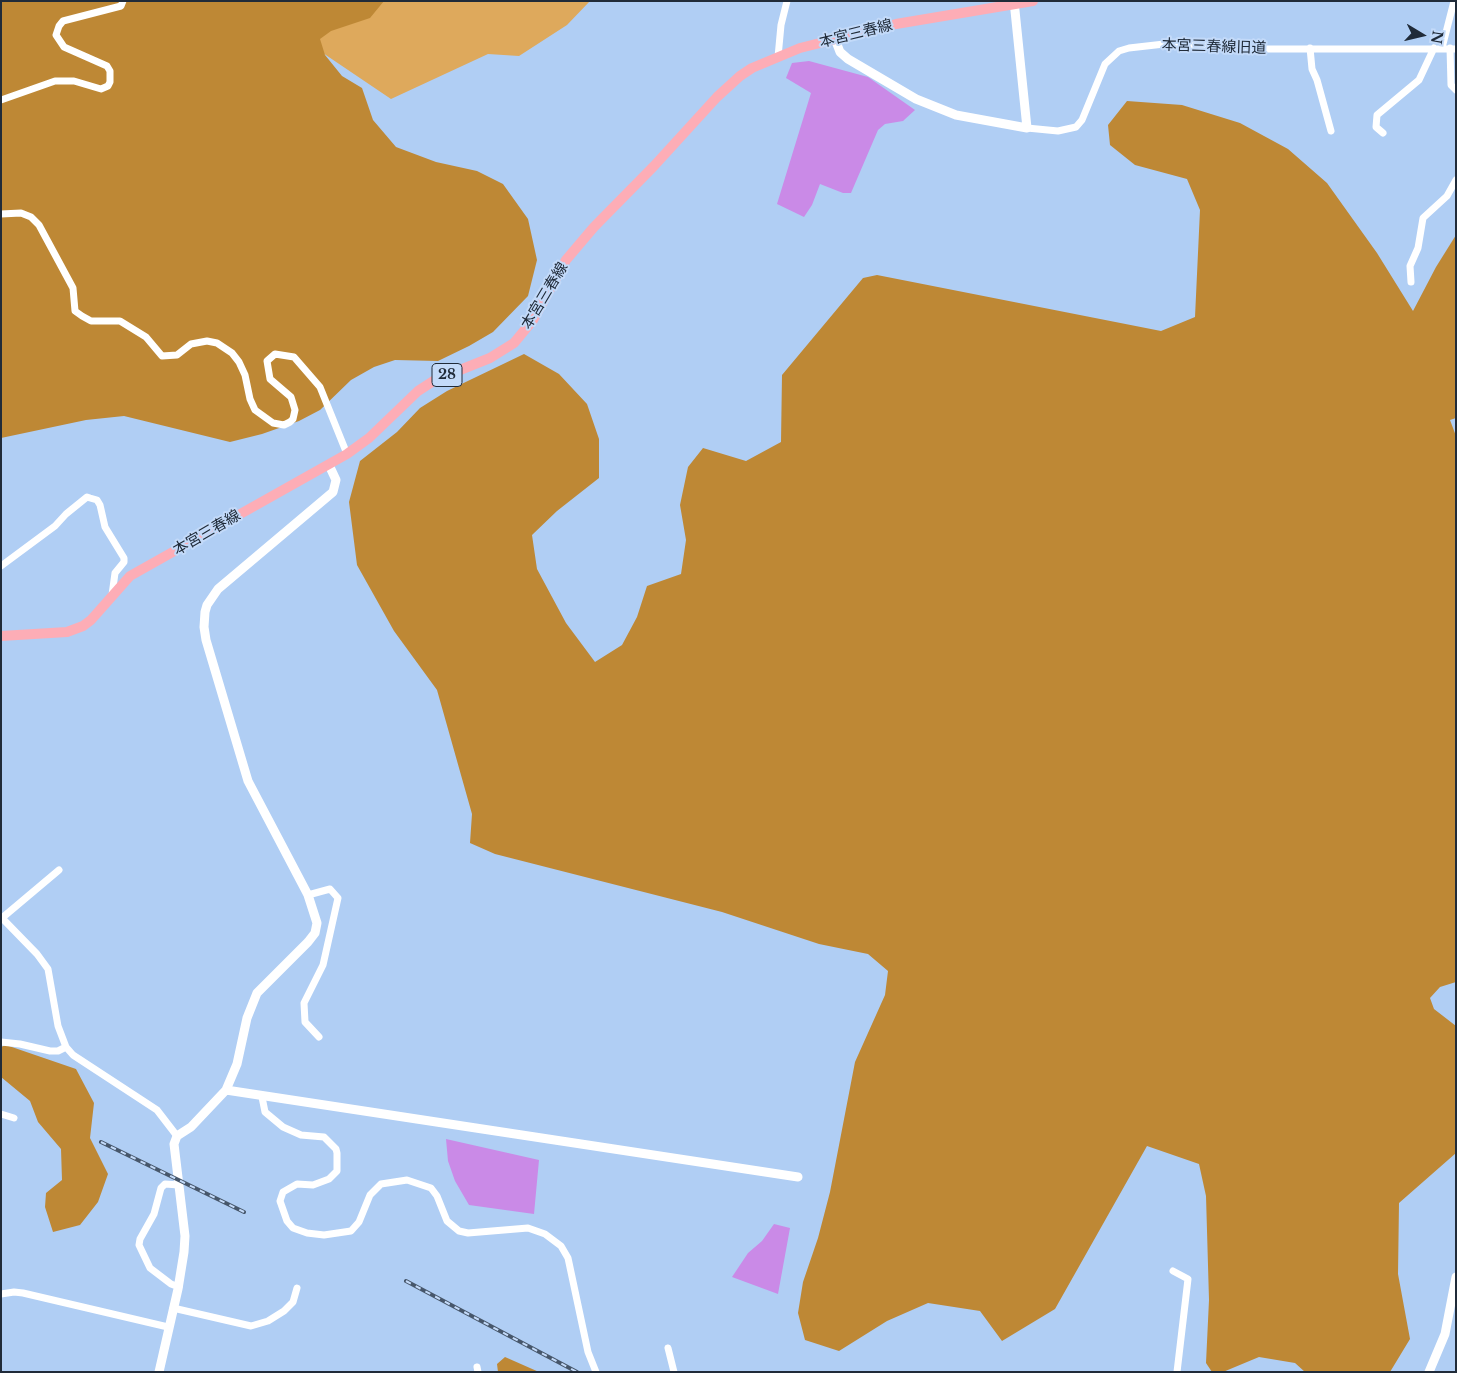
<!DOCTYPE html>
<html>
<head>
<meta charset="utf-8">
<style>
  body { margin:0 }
  #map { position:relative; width:1457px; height:1373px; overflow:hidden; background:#b0cef4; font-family:"Libre Baskerville",serif }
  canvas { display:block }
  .frame { position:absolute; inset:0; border:2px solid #202b39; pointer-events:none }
  .north { position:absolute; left:1397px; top:10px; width:50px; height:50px; -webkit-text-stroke:4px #c3daf9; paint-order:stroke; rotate:99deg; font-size:14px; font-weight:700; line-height:20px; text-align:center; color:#202b39 }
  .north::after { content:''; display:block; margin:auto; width:18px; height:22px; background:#202b39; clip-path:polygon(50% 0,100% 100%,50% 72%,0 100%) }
</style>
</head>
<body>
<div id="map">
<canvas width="1457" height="1373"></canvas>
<div class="frame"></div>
<div class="north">N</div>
</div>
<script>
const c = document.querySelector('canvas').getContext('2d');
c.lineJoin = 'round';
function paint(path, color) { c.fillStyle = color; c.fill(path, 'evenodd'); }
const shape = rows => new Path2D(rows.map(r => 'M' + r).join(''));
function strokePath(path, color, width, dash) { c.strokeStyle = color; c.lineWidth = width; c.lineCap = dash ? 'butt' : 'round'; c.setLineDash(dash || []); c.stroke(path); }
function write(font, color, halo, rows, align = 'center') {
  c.font = font + ' "Libre Baskerville","Noto Sans JP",serif'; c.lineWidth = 4; c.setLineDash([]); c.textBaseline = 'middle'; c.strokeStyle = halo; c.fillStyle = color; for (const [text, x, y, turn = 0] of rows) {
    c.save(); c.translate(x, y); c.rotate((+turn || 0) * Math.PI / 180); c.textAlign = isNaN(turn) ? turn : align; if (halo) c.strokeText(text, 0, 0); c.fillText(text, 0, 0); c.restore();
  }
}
paint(shape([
  [358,1,590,1,567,25,519,56,488,54,391,99,311,45]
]), '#dea95c');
paint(shape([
  [1,1,384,1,370,18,331,31,320,39,325,55,342,76,362,88,373,120,396,147,436,162,477,171,503,184,528,219,537,260,528,296,493,332,469,346,438,361,395,360,374,367,351,380,320,410,299,421,262,434,230,442,124,416,86,420,1,438],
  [1127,101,1182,105,1240,123,1288,149,1327,183,1377,253,1413,311,1436,267,1456,235,1456,418,1450,420,1456,436,1456,982,1440,987,1430,998,1434,1009,1456,1026,1456,1153,1399,1203,1398,1274,1410,1339,1390,1372,1305,1372,1295,1363,1259,1357,1223,1372,1212,1372,1206,1363,1209,1300,1206,1196,1199,1164,1147,1146,1055,1309,1002,1341,980,1311,928,1303,887,1321,839,1351,805,1340,798,1313,803,1282,818,1238,830,1192,855,1062,885,995,888,971,868,954,819,944,722,912,495,854,470,843,472,814,437,690,394,631,357,565,349,502,360,461,397,432,420,408,447,391,524,354,559,374,587,404,599,439,599,478,557,511,532,535,537,569,566,623,595,662,622,645,637,617,647,586,681,574,686,540,680,505,688,467,703,448,746,461,781,442,782,375,863,278,877,275,1161,331,1195,317,1200,210,1187,179,1135,165,1110,145,1108,125],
  [6,1045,76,1069,94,1103,90,1138,108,1174,98,1202,80,1225,53,1232,45,1207,46,1193,62,1180,61,1149,38,1122,30,1101,1,1077,1,1047],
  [505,1357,539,1372,498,1372,497,1364]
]), '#be8835');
paint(shape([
  [809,61,868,77,915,110,903,121,885,124,878,130,851,193,843,193,820,184,812,205,804,217,777,204,811,93,786,78,792,63],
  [446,1139,539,1160,534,1214,469,1205,455,1181,448,1161],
  [774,1224,790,1228,778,1294,732,1277,748,1253,762,1241]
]), '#ca8ae7');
strokePath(shape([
  [1310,48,1312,69,1317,80,1331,131],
  [1442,48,1454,1],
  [1450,48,1451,85,1456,90],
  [778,57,781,25,787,1],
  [1,100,55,81,74,81,101,89,108,86,110,82,110,71,107,66,64,47,56,35,59,26,63,21,121,6,123,1],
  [1027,128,1058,131,1076,127,1082,120,1105,64,1119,51,1129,48,1173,43,1253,49,1456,49],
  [1383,133,1376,127,1377,115,1419,80,1434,48],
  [1,214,21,213,31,217,39,225,73,288,75,311,82,316,91,321,120,321,146,337,162,356,177,355,191,344,207,341,217,343,232,353,239,362,245,375,250,399,255,410,273,423,284,425,290,422,293,419,295,410,291,397,270,379,267,361,275,354,294,357,320,387,347,454],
  [1411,282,1410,266,1418,248,1423,218,1447,196,1456,180],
  [1,566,55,526,66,514,87,497,90,498,97,500,100,505,105,527,124,558,124,562,115,573,112,595],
  [308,895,330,889,338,898,323,965,304,1003,305,1022,319,1037],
  [1,917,37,954,48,969,58,1026,66,1047,73,1055,157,1110,177,1136],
  [2,918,59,870],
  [1,1042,20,1044,50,1051,58,1051,66,1047],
  [262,1097,265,1112,283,1127,301,1135,324,1137,336,1149,337,1153,337,1171,329,1179,313,1185,297,1184,283,1192,280,1201,287,1221,293,1228,307,1233,324,1235,351,1231,359,1222,370,1195,381,1184,407,1180,431,1188,437,1196,447,1221,459,1231,468,1233,528,1228,545,1234,561,1246,568,1258,588,1352,596,1372],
  [1,1114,14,1118],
  [179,1185,165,1184,161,1188,154,1214,140,1239,139,1245,150,1268,171,1284,179,1287],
  [1173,1271,1188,1279,1177,1372],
  [1,1294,14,1292,23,1293,168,1327],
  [173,1308,251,1326,268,1321,284,1311,293,1302,297,1288],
  [668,1348,674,1372],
  [477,1367,478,1372]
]), '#fff', 7);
strokePath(shape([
  [835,39,840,52,848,59,916,99,956,115,1027,128,1014,1],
  [226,1090,798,1177],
  [159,1372,178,1289,184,1252,185,1236,174,1144,177,1136,191,1127,226,1090,237,1064,247,1018,257,993,308,942,315,933,317,923,308,895,248,781,206,640,204,627,205,612,207,605,218,589,333,492,336,480,329,465],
  [1429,1372,1445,1334,1456,1277]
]), '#fff', 9);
strokePath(shape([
  [1,636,67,632,83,626,91,620,130,576,347,454,369,438,418,391,435,380,490,358,514,343,533,320,566,260,594,227,654,166,717,97,740,76,752,68,800,48,896,24,1033,1]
]), '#fdadb6', 10);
const rail = shape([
  [101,1142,244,1212],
  [406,1281,577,1372]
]);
strokePath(rail, '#47576b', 4);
strokePath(rail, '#c3daf9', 2, [5.5]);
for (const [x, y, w] of [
  [447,375,30]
]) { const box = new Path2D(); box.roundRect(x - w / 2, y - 11.5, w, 23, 4); c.fillStyle = '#c3daf9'; c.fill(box); strokePath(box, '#202b39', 1); }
write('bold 14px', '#202b39', null, [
  ["28",447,375]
]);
write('15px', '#202b39', '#c3daf9', [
  ["本宮三春線",856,34,-14],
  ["本宮三春線旧道",1214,47,2],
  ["本宮三春線",545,296,-59],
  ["本宮三春線",207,533,-30]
]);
</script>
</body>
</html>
